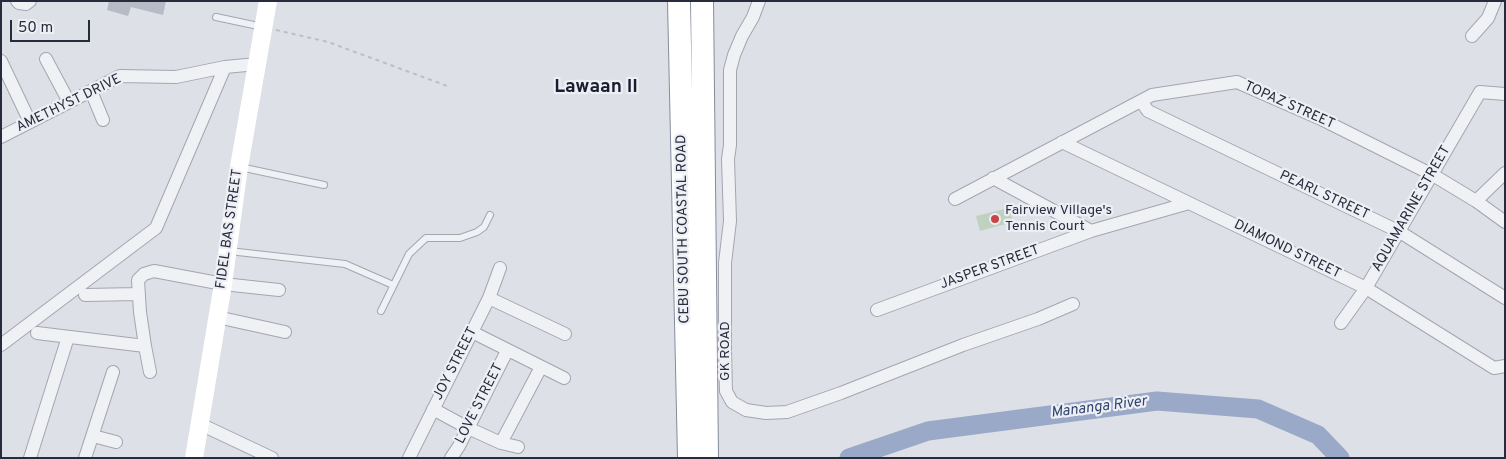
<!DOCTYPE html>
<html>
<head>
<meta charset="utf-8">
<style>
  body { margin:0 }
  #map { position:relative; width:1506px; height:459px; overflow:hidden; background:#dde0e7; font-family:Overpass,sans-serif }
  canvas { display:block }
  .frame { position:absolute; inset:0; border:2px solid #272c3d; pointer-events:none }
  .scale { position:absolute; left:10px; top:20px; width:80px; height:22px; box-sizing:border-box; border:2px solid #272c3d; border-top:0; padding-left:6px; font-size:15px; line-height:18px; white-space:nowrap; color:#272c3d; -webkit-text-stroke:4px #edeff5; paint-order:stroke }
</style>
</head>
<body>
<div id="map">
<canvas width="1506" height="459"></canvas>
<div class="frame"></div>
<div class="scale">50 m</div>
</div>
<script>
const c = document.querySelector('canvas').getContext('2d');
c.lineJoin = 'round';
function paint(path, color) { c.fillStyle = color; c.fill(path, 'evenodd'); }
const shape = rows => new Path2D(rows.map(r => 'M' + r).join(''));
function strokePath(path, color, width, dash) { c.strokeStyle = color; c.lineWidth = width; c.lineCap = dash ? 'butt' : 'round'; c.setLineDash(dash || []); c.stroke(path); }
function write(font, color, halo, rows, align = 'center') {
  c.font = font + ' Overpass,sans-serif'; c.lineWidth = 4.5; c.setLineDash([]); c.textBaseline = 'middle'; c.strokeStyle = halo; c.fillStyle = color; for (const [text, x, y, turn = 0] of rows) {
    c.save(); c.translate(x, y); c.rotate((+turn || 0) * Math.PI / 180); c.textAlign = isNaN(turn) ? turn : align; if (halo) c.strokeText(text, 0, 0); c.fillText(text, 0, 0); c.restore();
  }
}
paint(shape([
  [1009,208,1013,222,980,231,976,216]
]), '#c1d1bf');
strokePath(shape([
  [849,458,928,431,1157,401,1258,409,1318,435,1340,458]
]), '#99a9c7', 19);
paint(shape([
  [109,1,166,1,163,15,131,7,128,16,107,10]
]), '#b8bbc6');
const lane = shape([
  [216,17,263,27],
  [240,167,324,185],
  [229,251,345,264,393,285],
  [381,311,409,254,426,238,460,238,477,232,484,227,490,215]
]);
const street = shape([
  [17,1,19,3,26,4,30,1],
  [759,1,753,17,742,36,734,55,730,70,730,145,728,159,730,221,725,263,725,350,726,391,732,402,746,410,766,413,787,412,841,393,963,345,1038,319,1073,304],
  [1472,36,1488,18,1495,1],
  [46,59,69,102],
  [1,61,30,122],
  [91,91,103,120],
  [1141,101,1148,111,1400,232,1505,298],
  [1,137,120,76,176,77,225,67,257,64],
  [1062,142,1366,288,1494,368,1505,366],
  [993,178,1091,231],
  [955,199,1152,95,1237,82,1319,118,1433,175,1476,201,1505,222],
  [1476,201,1505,173],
  [85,295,138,294],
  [489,298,565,334],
  [877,310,1091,231,1189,203],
  [217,317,285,332],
  [1341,323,1366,288,1480,92,1505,94],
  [472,332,564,378],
  [37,333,145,346,140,312,138,280,144,274,154,271,223,284,279,290],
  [1,345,156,228,225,67],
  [145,346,150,372],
  [433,409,468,428,501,443,518,447],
  [200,424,272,458],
  [93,436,116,442],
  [501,443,541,367],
  [30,458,68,337],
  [85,458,113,372],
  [409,458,489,298,500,268],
  [451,458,459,446,507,351]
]);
const highway = shape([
  [679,1,689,458],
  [702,1,707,458]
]);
strokePath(lane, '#a3a6b1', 8);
strokePath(street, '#a3a6b1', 14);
strokePath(highway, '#858c9d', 24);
strokePath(shape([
  [276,30,328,42,450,87]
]), '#bcbec5', 2, [4, 4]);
strokePath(lane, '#f0f1f5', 6);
strokePath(street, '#f0f1f5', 12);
strokePath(shape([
  [194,458,223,284,239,167,268,1]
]), '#fff', 18);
strokePath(highway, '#fff', 22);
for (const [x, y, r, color] of [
  [995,219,5,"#cb4347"]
]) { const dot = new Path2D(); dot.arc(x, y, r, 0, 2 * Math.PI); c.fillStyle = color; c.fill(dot); strokePath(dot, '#edeff5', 2); }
write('14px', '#272c3d', '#edeff5', [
  ["AMETHYST DRIVE",69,104,-26],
  ["TOPAZ STREET",1289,106,24],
  ["PEARL STREET",1324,196,25],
  ["AQUAMARINE STREET",1412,209,-60],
  ["FIDEL BAS STREET",230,229,-82],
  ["CEBU SOUTH COASTAL ROAD",684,229,-91],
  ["DIAMOND STREET",1287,250,26],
  ["JASPER STREET",990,268,-20],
  ["GK ROAD",726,351,-90],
  ["JOY STREET",456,364,-63],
  ["LOVE STREET",480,404,-63]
]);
write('14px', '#272c3d', '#edeff5', [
  ["Fairview Village's",1005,211],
  ["Tennis Court",1005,227]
], 'left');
write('italic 15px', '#324670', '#edeff5', [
  ["Mananga River",1099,408,-7]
]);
write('bold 19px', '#191e2e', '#edeff5', [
  ["Lawaan II",596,88]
]);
</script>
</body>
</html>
